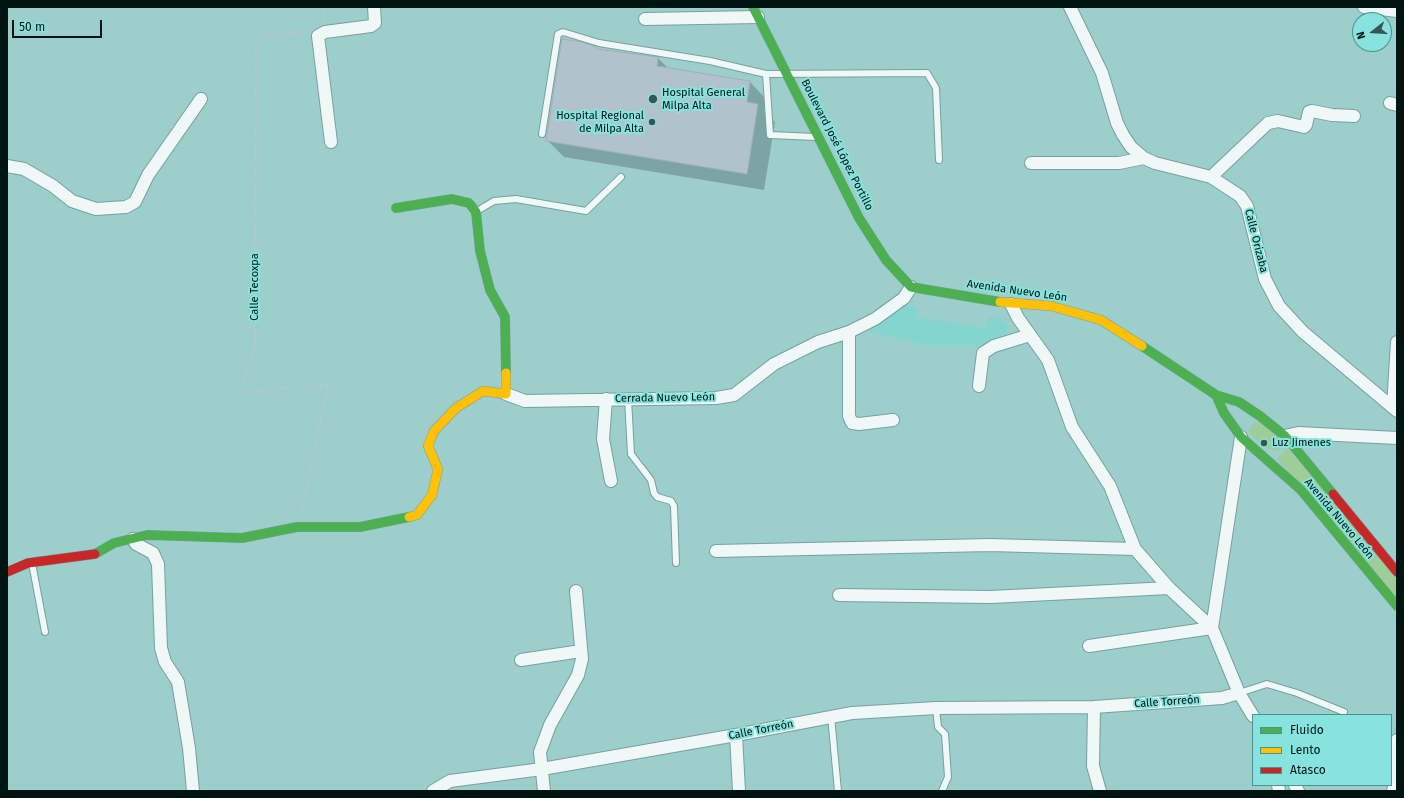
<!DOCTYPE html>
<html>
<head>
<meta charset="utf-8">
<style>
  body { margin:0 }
  #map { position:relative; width:1404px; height:798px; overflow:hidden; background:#9ccecb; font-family:"Fira Sans",sans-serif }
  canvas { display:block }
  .frame { position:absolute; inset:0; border:8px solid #001412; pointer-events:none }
  .legend { position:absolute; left:1252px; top:714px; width:140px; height:72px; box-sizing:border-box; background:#87e3dd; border:1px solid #51908c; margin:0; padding:5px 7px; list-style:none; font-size:12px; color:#001412 }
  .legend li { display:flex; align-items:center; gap:8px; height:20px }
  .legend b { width:20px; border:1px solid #51908c }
  .north { position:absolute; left:1352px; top:12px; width:40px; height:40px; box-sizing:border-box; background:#87e3dd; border:1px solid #51908c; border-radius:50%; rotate:253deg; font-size:11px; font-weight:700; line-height:16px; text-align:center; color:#001412 }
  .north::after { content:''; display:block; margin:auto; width:14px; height:18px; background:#375553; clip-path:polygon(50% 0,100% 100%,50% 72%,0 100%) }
  .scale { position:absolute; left:12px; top:20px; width:90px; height:18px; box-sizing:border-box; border:2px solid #001412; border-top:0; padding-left:5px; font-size:12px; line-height:14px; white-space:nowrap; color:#001412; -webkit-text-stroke:3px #87e3dd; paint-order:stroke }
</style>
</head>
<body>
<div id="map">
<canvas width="1404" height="798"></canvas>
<div class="frame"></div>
<ul class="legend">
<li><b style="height:5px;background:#4caf50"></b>Fluido</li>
<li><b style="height:5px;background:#ffc107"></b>Lento</li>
<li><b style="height:5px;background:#c62828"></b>Atasco</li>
</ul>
<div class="north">N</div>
<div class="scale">50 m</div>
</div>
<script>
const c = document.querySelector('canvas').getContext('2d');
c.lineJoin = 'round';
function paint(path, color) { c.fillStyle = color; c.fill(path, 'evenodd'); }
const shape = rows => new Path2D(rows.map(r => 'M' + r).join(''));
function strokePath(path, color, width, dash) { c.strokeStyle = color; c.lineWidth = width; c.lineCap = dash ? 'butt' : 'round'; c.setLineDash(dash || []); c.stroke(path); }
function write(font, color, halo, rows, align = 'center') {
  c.font = font + ' "Fira Sans",sans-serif'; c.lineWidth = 4; c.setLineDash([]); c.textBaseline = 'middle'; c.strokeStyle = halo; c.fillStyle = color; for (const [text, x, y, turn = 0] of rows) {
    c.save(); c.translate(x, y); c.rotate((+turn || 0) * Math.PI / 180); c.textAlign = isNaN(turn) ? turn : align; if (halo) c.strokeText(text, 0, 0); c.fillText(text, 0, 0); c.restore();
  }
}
paint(shape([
  [903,305,917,307,916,317,985,328,989,316,1001,318,1008,326,1006,339,980,345,927,345,869,331]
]), '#84d5cf');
paint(shape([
  [1260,421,1282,438,1281,448,1278,451,1263,447,1250,433,1249,430,1253,424],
  [1286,447,1397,574,1397,604,1277,458,1283,453]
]), '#9ecd9a');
paint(shape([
  [596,48,598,50,658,58,669,69,750,82,766,99,764,111,775,122,764,190,564,157,547,140]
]), '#0003');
const building = shape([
  [562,39,582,42,597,47,597,49,658,57,657,66,750,81,747,102,758,104,747,174,546,141,562,39]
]);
paint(building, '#b1c2cc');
strokePath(building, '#9fb0b9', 1);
const lane = shape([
  [542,134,558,34,563,32,599,43,710,61,766,74],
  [816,137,770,135,766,74,927,73,936,88,939,160],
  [477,211,494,201,516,199,586,211,621,177],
  [628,399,631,454,651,480,654,493,657,497,671,501,674,506,676,563],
  [32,563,45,632],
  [1239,693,1267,684,1297,693,1344,712],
  [936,708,938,727,945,734,948,777,942,791],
  [831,716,838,791]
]);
const street = shape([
  [1070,7,1102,73,1117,123,1123,135,1131,147,1144,158,1155,163,1211,177,1240,196,1247,206,1265,279,1279,306,1303,332,1397,411],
  [1364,7,1397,11],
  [645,19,758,17],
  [1390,103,1397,105],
  [331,142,318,36,325,32,371,26,375,23,374,7],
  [1031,163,1119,163,1144,158],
  [7,166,24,169,53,186,72,201,96,209,126,207,135,202,148,175,201,99],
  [1211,177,1268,123,1278,121,1304,127,1306,125,1309,112,1312,111,1332,115,1354,116],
  [1011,304,1018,318,1048,360,1072,427,1110,486,1135,549,1169,588,1212,628,1239,693,1253,716],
  [849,332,849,416,852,423,859,424,893,420],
  [979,386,983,353,994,346,1030,335],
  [506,394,525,401,716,398,734,395,774,364,818,342,849,332,875,319,904,298,911,287],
  [606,399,603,439,611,481],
  [1393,407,1397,342],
  [1285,436,1298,433,1397,438],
  [133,539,136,544,153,553,158,564,161,648,165,662,178,682,189,748,193,791],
  [716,551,990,545,1135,549],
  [839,595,991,597,1169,588],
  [1089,646,1212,628,1241,437],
  [521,660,581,651],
  [1094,707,1093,766,1100,791],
  [736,735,739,791],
  [1278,785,1279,791],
  [1295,785,1298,791],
  [433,791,450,781,542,769,736,735,852,713,936,708,1094,707,1222,698,1239,693],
  [544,791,540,752,550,725,578,675,582,659,576,591],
  [1393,791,1395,784,1397,740]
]);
const fast = shape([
  [753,7,859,218,886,260,911,287,1000,302],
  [396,208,452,199,469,203,476,212,480,251,490,290,505,317,506,373],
  [1142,346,1216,395,1239,402,1260,416,1285,436,1333,494],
  [1216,395,1224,413,1241,437,1301,490,1397,606],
  [95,554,114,543,147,535,242,538,297,527,360,527,409,517]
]);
const slow = shape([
  [1000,302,1051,306,1101,320,1142,346],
  [409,517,417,515,432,495,438,469,428,446,434,431,456,408,483,391,506,394,506,373]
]);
const jam = shape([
  [1333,494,1397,572],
  [7,572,28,563,95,554]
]);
strokePath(lane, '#77a09d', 8);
strokePath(street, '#77a09d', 14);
strokePath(fast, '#77a09d', 10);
strokePath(slow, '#77a09d', 10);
strokePath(jam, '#77a09d', 10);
strokePath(shape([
  [323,7,324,20],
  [301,512,328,385,241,392,255,346,256,38,307,31]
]), '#b9c7c7', 2, [3, 2]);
strokePath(lane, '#f0f8f7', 6);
strokePath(street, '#f0f8f7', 12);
strokePath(fast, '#4caf50', 9);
strokePath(slow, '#ffc107', 9);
strokePath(jam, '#c62828', 9);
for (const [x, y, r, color] of [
  [653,99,5,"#375553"],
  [652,122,4,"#375553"],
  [1264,443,4,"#375553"]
]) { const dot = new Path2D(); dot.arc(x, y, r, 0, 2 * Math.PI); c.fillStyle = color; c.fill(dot); strokePath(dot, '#87e3dd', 1.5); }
write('11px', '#001412', '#87e3dd', [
  ["Hospital General",662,93],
  ["Milpa Alta",662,106],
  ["Hospital Regional",644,116,"right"],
  ["de Milpa Alta",644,129,"right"],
  ["Luz Jimenes",1272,443]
], 'left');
write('11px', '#001412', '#87e3dd', [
  ["Boulevard José López Portillo",837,145,63],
  ["Calle Orizaba",1256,241,76],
  ["Calle Tecoxpa",255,287,-90],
  ["Avenida Nuevo León",1017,291,8],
  ["Cerrada Nuevo León",665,398,-1],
  ["Avenida Nuevo León",1339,519,50],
  ["Calle Torreón",1167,702,-4],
  ["Calle Torreón",761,730,-11]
]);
</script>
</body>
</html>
